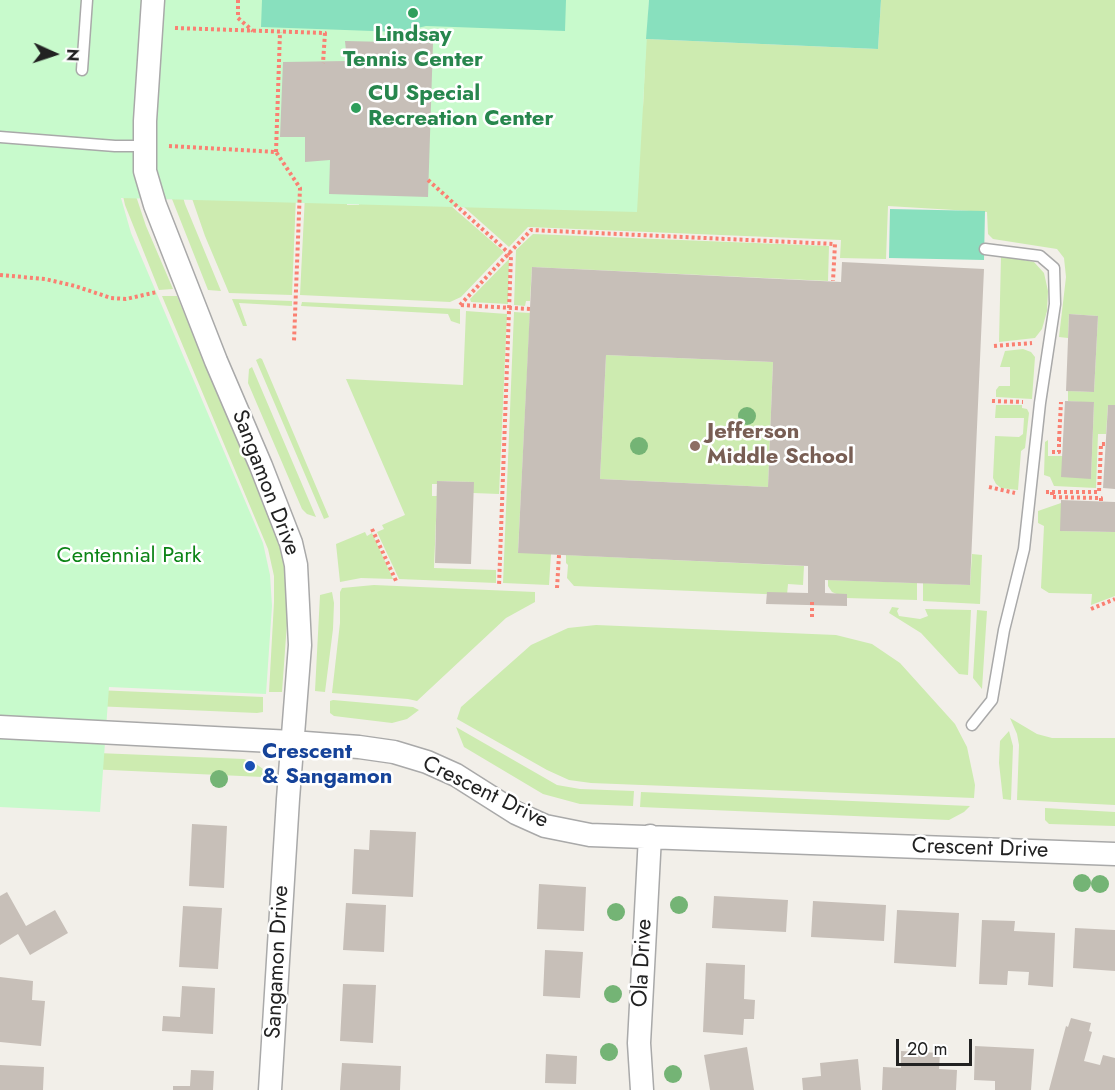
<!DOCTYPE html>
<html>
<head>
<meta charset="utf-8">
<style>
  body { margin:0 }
  #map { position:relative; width:1115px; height:1090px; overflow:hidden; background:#f2efe9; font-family:Jost,sans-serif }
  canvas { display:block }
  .north { position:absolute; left:24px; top:24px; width:60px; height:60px; -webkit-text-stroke:4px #fff; paint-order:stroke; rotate:93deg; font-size:16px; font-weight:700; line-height:24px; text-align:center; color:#222 }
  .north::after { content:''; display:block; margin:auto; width:21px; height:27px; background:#222; clip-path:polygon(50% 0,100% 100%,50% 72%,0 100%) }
  .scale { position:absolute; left:896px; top:1039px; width:76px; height:27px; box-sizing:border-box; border:3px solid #222; border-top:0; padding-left:8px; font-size:18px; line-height:21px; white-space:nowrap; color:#222; -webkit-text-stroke:4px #fff; paint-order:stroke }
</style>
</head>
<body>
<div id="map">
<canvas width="1115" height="1090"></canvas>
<div class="north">N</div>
<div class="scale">20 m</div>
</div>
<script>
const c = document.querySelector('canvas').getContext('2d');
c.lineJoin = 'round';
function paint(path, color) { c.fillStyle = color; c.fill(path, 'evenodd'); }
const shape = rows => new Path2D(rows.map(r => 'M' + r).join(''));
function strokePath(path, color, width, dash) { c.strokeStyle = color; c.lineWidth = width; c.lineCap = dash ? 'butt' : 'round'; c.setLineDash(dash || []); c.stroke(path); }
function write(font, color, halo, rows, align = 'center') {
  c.font = font + ' Jost,sans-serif'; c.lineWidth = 5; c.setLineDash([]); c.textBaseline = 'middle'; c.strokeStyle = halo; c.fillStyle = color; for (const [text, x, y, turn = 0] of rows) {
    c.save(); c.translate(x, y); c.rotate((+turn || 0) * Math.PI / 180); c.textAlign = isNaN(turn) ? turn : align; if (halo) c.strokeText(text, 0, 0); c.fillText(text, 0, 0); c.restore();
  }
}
paint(shape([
  [881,0,1115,0,1115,405,1108,405,1106,434,1098,434,1096,488,1054,486,1050,477,1044,475,1045,442,1048,440,1048,456,1063,456,1091,478,1094,403,1068,401,1068,391,1094,392,1098,316,1069,314,1068,338,1059,337,1066,277,1064,258,1057,249,993,239,988,234,987,212,888,206,886,259,840,258,841,240,528,227,509,247,428,175,643,107,646,39,878,49],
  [120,182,136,196,146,226,173,289,159,290,125,205],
  [187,184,296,196,292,295,229,293,205,236],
  [428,186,504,252,461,297,450,302,300,295,305,195,348,194,347,205,359,205,360,195],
  [180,187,185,204,221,291,208,290,172,199],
  [533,234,829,246,828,281,532,267,530,301,526,301,525,306,514,305,516,250],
  [1001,256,1034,262,1044,273,1048,291,1047,311,1042,329,1035,338,999,342],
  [509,259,508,304,471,302,470,299],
  [162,296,177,296,274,529,283,554,287,578,288,609,282,692,269,692,274,602,274,576,268,549],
  [232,299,292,301,292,306,239,303,247,326,243,326],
  [302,302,460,309,460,324,451,321,448,314,301,306],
  [466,311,507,314,499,494,473,493,473,482,438,481,437,484,432,484,432,496,437,496,434,568,496,570,496,583,399,579,377,532,384,529,382,525,405,515,346,379,463,385],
  [514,312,530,313,518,552,551,554,549,585,503,583],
  [1023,349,1031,352,1035,357,1032,399,996,397,996,390,999,386,1010,386,1010,367,1000,367,1005,351],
  [606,355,773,362,768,487,600,479],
  [260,358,262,359,329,517,324,519,256,360],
  [252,367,316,517,307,514,302,509,248,383,249,369],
  [996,405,1022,405,1022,408,1027,409,1029,413,1025,448,1021,451,1018,490,1001,488,996,484,993,478,995,436,1019,437,1023,434,1024,418,995,418],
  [1061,503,1061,531,1115,532,1115,596,1091,605,1092,594,1049,593,1041,588,1044,526,1038,523,1038,511],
  [365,532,367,536,372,533,393,579,361,578,340,582,336,544],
  [972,554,982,555,980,604,923,601,923,583,970,585],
  [566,555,804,566,803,585,788,584,787,595,574,586,567,578,568,565,566,563],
  [828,580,917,583,917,600,846,598,832,592,828,586],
  [374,585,535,592,535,602,506,618,417,701,408,699,332,693,340,623,340,592,342,588],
  [332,592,334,603,333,629,325,692,315,691,320,595],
  [892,607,899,608,897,611,899,616,920,619,928,616,925,609,971,610,968,675,959,674,921,633,889,613],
  [977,610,987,611,982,689,973,678],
  [596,625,836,635,872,644,900,663,955,724,967,747,975,785,974,798,591,783,569,780,547,770,457,719,461,707,531,645,568,628],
  [0,686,263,697,263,712,257,713,0,702],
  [333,700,413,707,419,710,407,719,392,723,334,716,330,713,330,701],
  [1010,718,1037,734,1052,738,1115,738,1115,805,1017,800,1019,745,1017,734],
  [456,727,557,785,580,789,634,791,633,806,580,804,543,794,464,747],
  [1009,731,1013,746,1011,800,1003,799,999,763,1000,741],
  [0,749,244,759,256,764,263,769,263,777,0,765],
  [641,792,970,806,964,812,949,820,640,807],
  [1045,808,1115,812,1115,826,1049,824,1045,820]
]), '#cdebb0');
paint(shape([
  [0,0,649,0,637,212,121,198,131,233,263,543,270,575,272,606,266,694,109,687,100,812,0,807]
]), '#c8facc');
paint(shape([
  [262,0,566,0,565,31,426,26,401,32,261,27],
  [649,0,881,0,878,49,646,39],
  [890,209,985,211,984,260,889,258]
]), '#88e0be');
paint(shape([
  [345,41,433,43,428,197,329,194,330,160,305,162,305,137,280,137,283,62,347,61],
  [842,262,984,269,970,585,825,580,825,593,847,594,847,606,766,604,767,592,808,593,808,566,518,553,532,267,841,282],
  [606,355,773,362,768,487,600,479],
  [1069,314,1098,316,1094,392,1066,391],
  [1065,401,1094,402,1091,479,1061,477],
  [1108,405,1115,405,1115,489,1103,488],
  [437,481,474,482,471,564,435,563],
  [1061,500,1115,502,1115,532,1060,531],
  [192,824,227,826,224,888,189,886],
  [370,830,416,832,413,897,352,894,354,849,369,850],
  [539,884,586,887,584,931,537,929],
  [7,892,26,926,55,910,68,933,30,955,18,934,0,945,0,896],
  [714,896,788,900,786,932,712,928],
  [813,901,886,905,884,941,811,937],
  [346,903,386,905,384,952,343,950],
  [183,906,222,908,218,969,179,967],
  [897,910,959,913,956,967,894,963],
  [982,920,1015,921,1014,931,1055,933,1053,987,1028,985,1029,972,1008,971,1007,985,979,984],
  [1075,928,1115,930,1115,971,1073,968],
  [545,950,583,952,580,998,543,996],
  [706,963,745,965,744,999,755,1000,754,1019,744,1019,743,1035,703,1032],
  [0,977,33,981,32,1000,45,1001,41,1046,0,1042],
  [343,984,376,985,373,1043,340,1041],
  [182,986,215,988,213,1034,162,1031,163,1016,180,1017],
  [1071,1018,1091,1023,1089,1031,1092,1032,1084,1061,1100,1065,1103,1055,1115,1058,1115,1090,1049,1090,1066,1026,1068,1027],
  [975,1046,1034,1049,1031,1090,995,1090,995,1081,974,1080],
  [747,1047,754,1090,710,1090,704,1055],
  [901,1051,940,1053,939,1069,957,1070,956,1090,882,1090,883,1067,901,1068],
  [546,1054,577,1056,576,1084,545,1083],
  [858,1059,861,1090,803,1090,802,1078,821,1076,820,1063],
  [342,1063,401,1066,400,1090,340,1090],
  [0,1065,44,1067,43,1090,0,1090],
  [191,1070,214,1071,213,1090,173,1090,173,1086,190,1086]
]), '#c7bfb8');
const service = shape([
  [82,70,87,0],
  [0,137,115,146,145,146],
  [972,725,992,700,1004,630,1024,549,1040,403,1055,304,1054,268,1040,256,985,249]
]);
const minor = shape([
  [153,0,145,121,145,171,155,205,216,361,261,466,291,543,296,565,300,645,288,799,270,1090],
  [0,727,292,742,359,747,394,752,427,762,456,775,516,813,545,826,590,835,1115,854],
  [642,1090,639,1043,650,836]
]);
strokePath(service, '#a9a9a9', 13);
strokePath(minor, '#a9a9a9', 25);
strokePath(shape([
  [238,0,238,18,253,31],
  [175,28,325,33,323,63],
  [169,146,276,152,300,188,294,341],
  [276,152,280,32],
  [428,180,511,255,499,586],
  [0,275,45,279,75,286,111,298,126,299,157,292],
  [460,305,531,230,835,244,833,281],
  [461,305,530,309],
  [994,346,1032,343],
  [992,401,1023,402],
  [1059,440,1061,402],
  [1052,452,1059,452,1059,440,1063,440],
  [989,487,1015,493],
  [1046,492,1099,492,1101,444,1106,444],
  [1052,492,1052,497,1101,498,1101,501],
  [372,529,397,583],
  [557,588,559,555],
  [812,602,812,620],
  [1091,609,1115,599]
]), '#fa8072', 4, [3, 3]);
strokePath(service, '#fff', 10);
strokePath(minor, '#fff', 22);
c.fillStyle = '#74b475';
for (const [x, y] of [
  [747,416],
  [639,446],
  [219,779],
  [1082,883],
  [1100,884],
  [679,905],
  [616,912],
  [613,994],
  [609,1052],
  [673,1074]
]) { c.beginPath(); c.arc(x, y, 9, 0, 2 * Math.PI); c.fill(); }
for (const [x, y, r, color] of [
  [413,13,6,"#2e9e5b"],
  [356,108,6,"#2e9e5b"],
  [695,446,6,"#8d6e63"],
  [250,766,6,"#1a4fb4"]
]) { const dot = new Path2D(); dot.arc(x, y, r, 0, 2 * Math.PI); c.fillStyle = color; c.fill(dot); strokePath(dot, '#fff', 2); }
write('bold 22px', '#27864d', '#fff', [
  ["Lindsay",413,36],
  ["Tennis Center",413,61],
  ["CU Special",368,95,"left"],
  ["Recreation Center",368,120,"left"]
]);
write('bold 22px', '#785e54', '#fff', [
  ["Jefferson",707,433],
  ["Middle School",707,458]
], 'left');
write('22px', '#222', '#fff', [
  ["Sangamon Drive",265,483,69],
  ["Crescent Drive",485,793,26],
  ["Crescent Drive",980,849,2],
  ["Sangamon Drive",278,962,-87],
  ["Ola Drive",643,963,-87]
]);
write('22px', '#0c8416', '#fff', [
  ["Centennial Park",129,557]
]);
write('bold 22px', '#164399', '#fff', [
  ["Crescent",262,753],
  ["& Sangamon",262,778]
], 'left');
</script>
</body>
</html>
